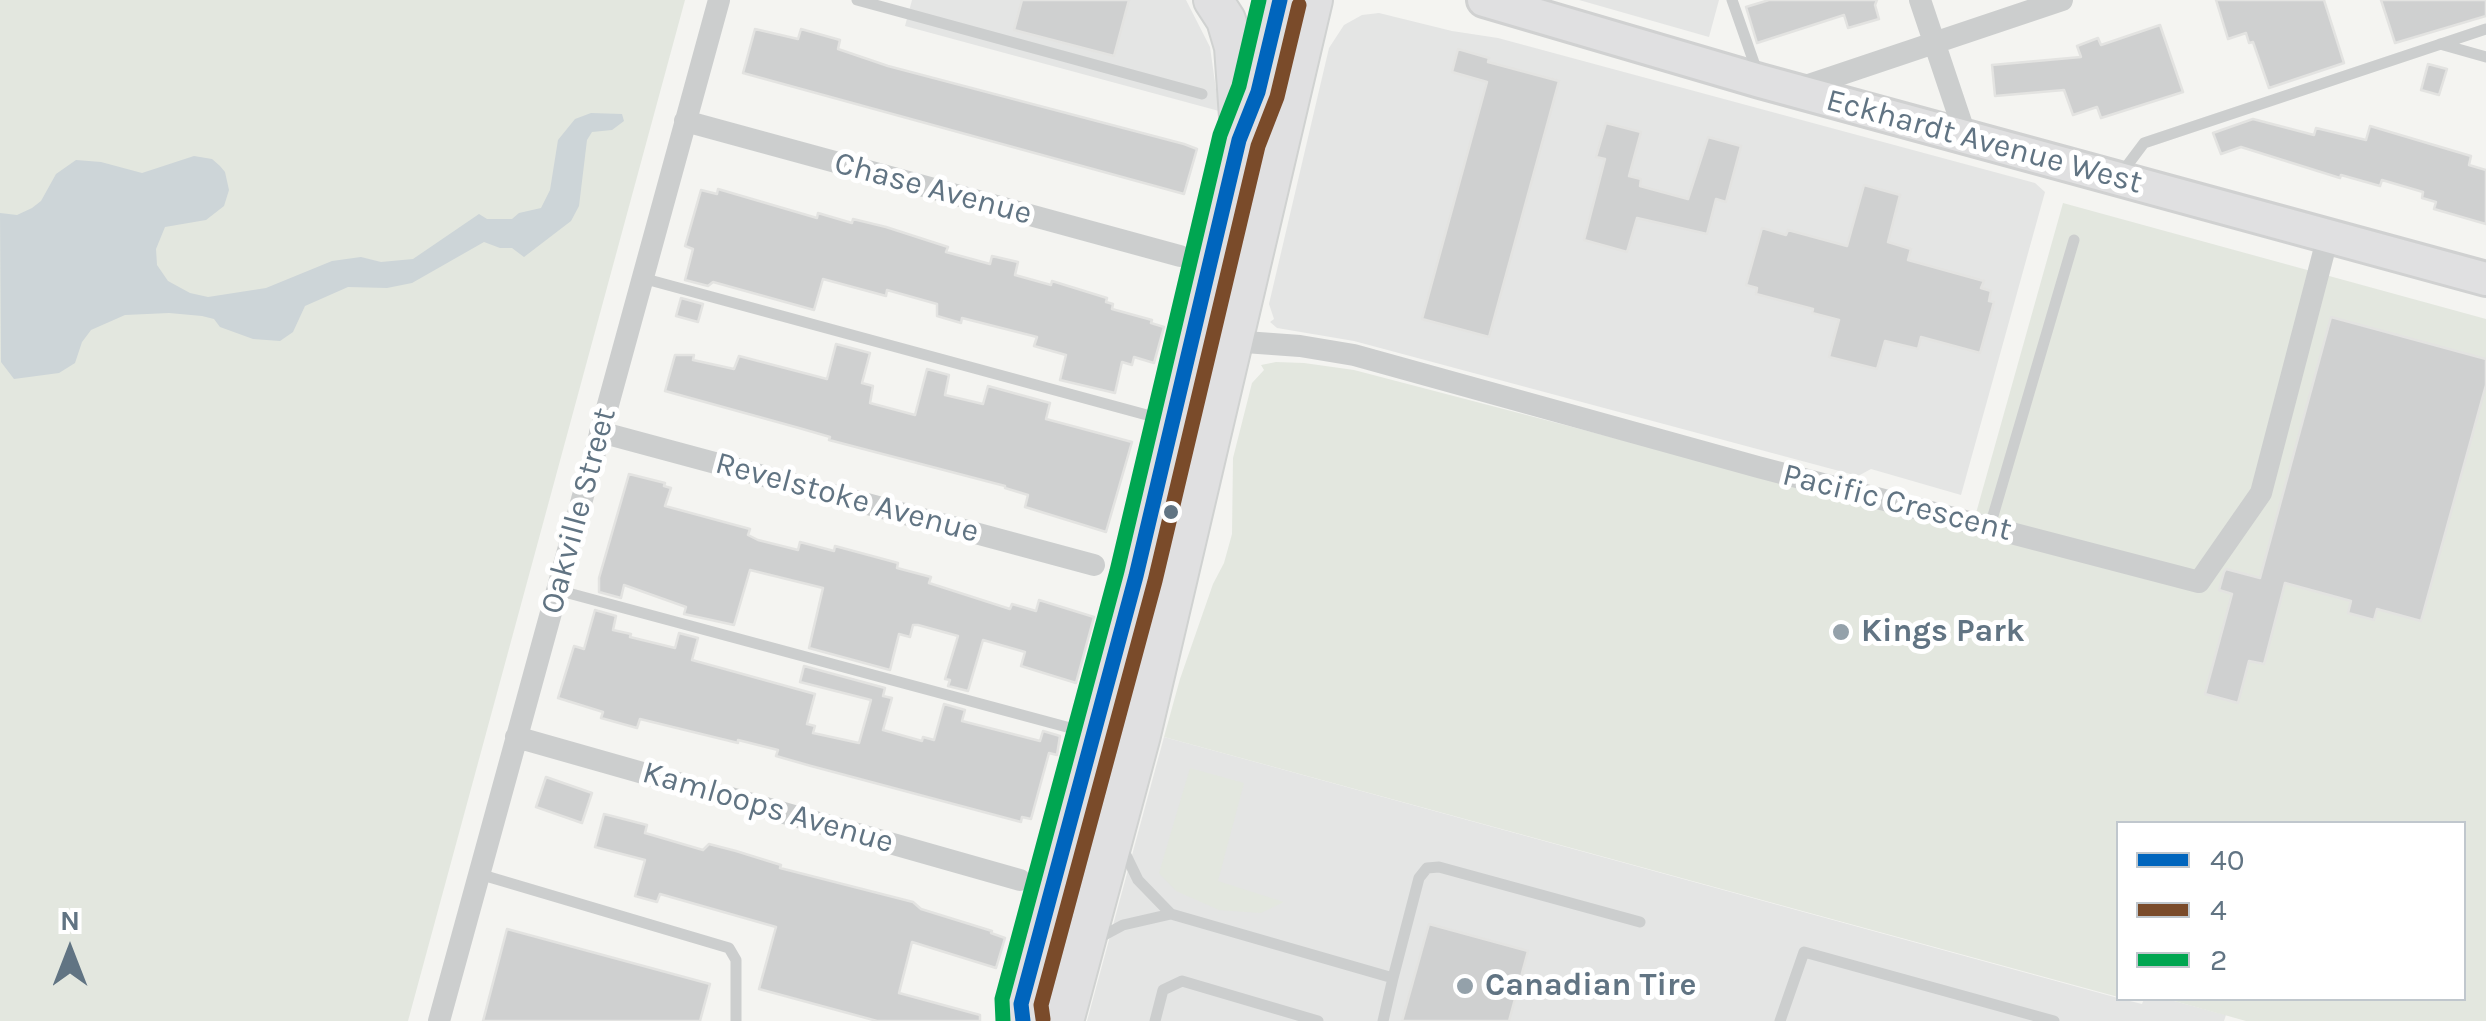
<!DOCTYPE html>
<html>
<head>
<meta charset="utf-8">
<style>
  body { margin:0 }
  #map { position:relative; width:2486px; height:1021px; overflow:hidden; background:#f4f4f1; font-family:Karla,sans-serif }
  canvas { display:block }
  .legend { position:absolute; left:2116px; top:821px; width:350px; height:180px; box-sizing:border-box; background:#fff; border:2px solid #c0c7cd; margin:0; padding:12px 18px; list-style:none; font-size:30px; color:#617483 }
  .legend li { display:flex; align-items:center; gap:20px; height:50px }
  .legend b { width:50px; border:2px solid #c0c7cd }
  .north { position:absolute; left:20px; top:901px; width:100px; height:100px; -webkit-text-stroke:8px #fff; paint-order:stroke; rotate:0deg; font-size:28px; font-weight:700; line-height:40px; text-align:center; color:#617483 }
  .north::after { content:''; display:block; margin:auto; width:35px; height:45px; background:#617483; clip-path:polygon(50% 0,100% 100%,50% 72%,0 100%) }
</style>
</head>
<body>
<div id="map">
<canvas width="2486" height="1021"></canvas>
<ul class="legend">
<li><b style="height:12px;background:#0065bd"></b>40</li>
<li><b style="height:12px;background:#7a4b2a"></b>4</li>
<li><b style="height:12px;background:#00a651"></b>2</li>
</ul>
<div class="north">N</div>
</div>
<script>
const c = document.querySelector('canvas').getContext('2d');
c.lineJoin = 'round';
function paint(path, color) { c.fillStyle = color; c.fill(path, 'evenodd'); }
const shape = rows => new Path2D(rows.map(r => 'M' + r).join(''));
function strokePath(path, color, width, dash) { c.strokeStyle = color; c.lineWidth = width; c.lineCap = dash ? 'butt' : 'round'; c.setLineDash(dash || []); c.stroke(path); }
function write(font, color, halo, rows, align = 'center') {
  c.font = font + ' Karla,sans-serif'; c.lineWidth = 10; c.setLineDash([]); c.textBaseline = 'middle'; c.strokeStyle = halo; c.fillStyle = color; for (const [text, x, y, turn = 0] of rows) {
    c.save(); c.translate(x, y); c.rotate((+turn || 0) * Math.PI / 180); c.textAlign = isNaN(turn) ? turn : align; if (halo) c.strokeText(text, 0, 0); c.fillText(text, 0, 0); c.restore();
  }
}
paint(shape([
  [912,0,1186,0,1210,47,1219,111,905,26],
  [1579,0,1719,0,1709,37],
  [1379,13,1452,31,1498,38,2035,183,2045,192,1961,495,1871,469,1858,476,1354,341,1277,328,1270,322,1274,319,1269,304,1329,48,1344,25,1362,15],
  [1164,737,2118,998,2142,1004,2144,999,2167,999,2226,1015,2224,1021,1087,1021]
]), '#e4e5e4');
paint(shape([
  [0,0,685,0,408,1021,0,1021],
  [2063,203,2486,319,2486,1021,2246,1021,2167,999,2464,998,2464,824,2118,824,2118,997,1164,737,1180,679,1213,584,1224,563,1232,534,1233,458,1252,383,1264,370,1261,365,1276,362,1304,363,1354,370,1971,531],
  [1190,768,1244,783,1218,881,1284,902,1261,913,1219,910,1176,891,1159,873]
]), '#e3e7df');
paint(shape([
  [591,113,622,114,624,121,612,130,592,132,587,140,579,206,571,221,524,257,512,248,500,248,484,242,412,283,387,288,348,287,305,306,293,332,280,341,253,339,220,327,214,319,202,316,169,313,125,315,91,330,82,342,75,363,59,373,14,379,1,362,0,213,17,215,32,208,41,201,56,174,76,160,101,162,142,173,194,156,212,159,220,166,225,172,229,190,224,206,206,220,165,227,156,249,157,265,168,281,190,293,208,297,266,288,332,261,361,257,381,262,413,259,479,214,487,219,512,219,519,213,541,208,550,190,558,140,575,119]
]), '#cdd5d8');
const building = shape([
  [1022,0,1129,0,1114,56,1014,30,1022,0],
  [1769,0,1877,0,1875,5,1879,19,1848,28,1844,15,1757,43,1746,7,1769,0],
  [2216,0,2324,0,2344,63,2269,88,2253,42,2249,43,2246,33,2228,39,2216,0],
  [2381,0,2486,0,2486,16,2395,43,2381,0],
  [2160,25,2183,92,2101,118,2097,107,2073,115,2064,90,1995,96,1992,65,2081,57,2077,46,2098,38,2101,45,2160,25],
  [755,29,798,39,801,29,840,40,838,49,888,66,1184,144,1197,149,1184,194,743,73,755,29],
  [1458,49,1489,58,1488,62,1559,81,1489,337,1422,319,1487,82,1452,72,1458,49],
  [2428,64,2447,69,2439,95,2421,90,2428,64],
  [2253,119,2314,135,2316,128,2366,140,2370,126,2471,156,2469,165,2486,170,2486,224,2434,209,2436,202,2422,198,2423,192,2382,180,2380,186,2341,175,2340,178,2241,147,2221,154,2213,133,2253,119],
  [1606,123,1641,132,1629,176,1641,179,1640,186,1688,199,1708,137,1741,146,1726,202,1716,199,1707,234,1637,218,1627,252,1584,240,1605,159,1596,157,1606,123],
  [1864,185,1900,195,1888,242,1911,249,1908,260,1984,281,1981,288,1991,291,1989,301,1994,302,1980,353,1921,337,1918,349,1885,341,1877,369,1829,357,1839,320,1812,313,1813,309,1756,294,1757,288,1746,285,1762,228,1786,235,1788,230,1847,246,1864,185],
  [718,189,817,218,818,213,852,223,853,219,886,227,948,247,946,252,990,264,992,256,1018,262,1015,275,1051,285,1052,281,1107,298,1106,302,1113,304,1112,309,1152,320,1151,323,1164,327,1154,363,1134,357,1132,365,1122,362,1115,393,1060,380,1066,355,1034,346,1037,337,962,318,961,323,937,316,937,304,887,290,886,296,823,279,814,310,713,282,708,286,685,280,693,249,685,246,701,190,717,194,718,189],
  [681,298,703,304,698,322,676,316,681,298],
  [2331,317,2486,359,2486,385,2421,621,2377,609,2374,620,2348,613,2351,601,2285,583,2264,664,2249,661,2238,703,2205,694,2232,594,2219,590,2224,572,2226,569,2260,578,2331,317],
  [836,344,870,353,862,383,873,386,870,403,915,415,927,369,949,375,945,395,983,404,988,386,1050,403,1046,419,1132,442,1106,532,1025,507,1028,495,1005,488,1005,486,829,440,830,437,799,428,665,391,675,355,694,355,693,360,734,369,739,356,827,379,836,344],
  [629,474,665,483,664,486,671,488,665,506,750,529,748,535,758,540,798,550,800,542,834,551,835,546,898,563,897,568,931,577,929,583,1010,609,1012,604,1036,611,1039,600,1094,617,1076,683,1021,666,1025,652,983,640,968,691,948,686,950,680,945,679,958,636,918,625,913,625,910,637,899,634,890,670,809,648,823,588,750,570,734,625,684,614,686,607,624,585,621,598,599,592,599,578,629,474],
  [595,610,616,616,613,630,631,634,630,637,675,648,679,633,698,638,692,660,815,694,807,724,815,726,813,733,859,743,871,700,800,682,804,666,885,688,883,696,892,698,883,730,922,741,923,737,934,740,944,704,965,710,962,721,1040,741,1043,731,1060,736,1057,755,1049,753,1031,819,1022,817,1021,822,811,766,776,756,778,750,738,740,738,743,640,719,637,728,601,718,603,712,558,698,574,646,584,649,595,610],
  [546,777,592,793,582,823,536,807,546,777],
  [604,814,647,825,645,833,703,850,709,844,736,851,781,865,780,868,913,902,921,909,992,931,991,933,1005,938,996,968,912,942,899,993,980,1015,980,1021,877,1021,759,989,776,927,660,894,657,902,635,896,645,860,595,847,604,814],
  [1429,924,1528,951,1509,1021,1402,1021,1429,924],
  [507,929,710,984,700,1021,483,1021,507,929]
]);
paint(building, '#cfd0d0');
strokePath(building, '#e3e3e1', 2.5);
const secondary = shape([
  [1484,0,1760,81,2486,279]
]);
const trunk = shape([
  [1213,0,1226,20,1234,47,1239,117],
  [1023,1021,1021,1004,1136,576,1239,140,1258,92,1280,0],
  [1060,1021,1066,1014,1141,735,1313,0]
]);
strokePath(secondary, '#d0d1d1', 38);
strokePath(trunk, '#d0d2d1', 42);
strokePath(shape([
  [857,0,1202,94],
  [1732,0,1759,77],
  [2440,44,2486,57],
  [2120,175,2144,143,2486,29],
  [642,278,1169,421],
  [1990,526,2074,240],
  [557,590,1089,733],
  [1123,849,1138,880,1171,914,1393,978,1419,878,1427,868,1439,867,1640,922],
  [479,874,729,948,736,960,736,1021],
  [1095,940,1123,925,1171,914],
  [1155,1021,1163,990,1182,981,1318,1021],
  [1383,1021,1393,978],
  [1780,1021,1804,952,2054,1021]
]), '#cccece', 11);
strokePath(shape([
  [1920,0,1966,137],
  [1794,90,2062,0],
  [685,121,1180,256],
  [1231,341,1300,346,1354,355,1758,467,2199,582,2261,493,2328,236],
  [600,432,1094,565],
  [516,737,1020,880],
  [439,1021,719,0]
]), '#cccece', 22);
strokePath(secondary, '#e0e0e1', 32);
strokePath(trunk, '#e0e0e1', 38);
strokePath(shape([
  [1023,1021,1021,1004,1136,576,1239,140,1258,92,1280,0]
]), '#0065bd', 15);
strokePath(shape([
  [1043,1019,1041,1005,1155,581,1258,146,1277,97,1299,5]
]), '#7a4b2a', 15);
strokePath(shape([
  [1003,1021,1002,999,1117,571,1220,135,1239,86,1259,0]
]), '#00a651', 15);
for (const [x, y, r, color] of [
  [1171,512,9,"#617483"],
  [1841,632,10,"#94a1aa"],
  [1465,986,10,"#94a1aa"]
]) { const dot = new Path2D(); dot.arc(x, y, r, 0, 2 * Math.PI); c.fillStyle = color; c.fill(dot); strokePath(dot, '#fff', 4); }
write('32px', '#617483', '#fff', [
  ["Eckhardt Avenue West",1984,142,15],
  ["Chase Avenue",933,189,15],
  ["Revelstoke Avenue",847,498,15],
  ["Pacific Crescent",1897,503,14],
  ["Oakville Street",579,511,-75],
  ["Kamloops Avenue",768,808,16]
]);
write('bold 32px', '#617483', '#fff', [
  ["Kings Park",1861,632],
  ["Canadian Tire",1485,986]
], 'left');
</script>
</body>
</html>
